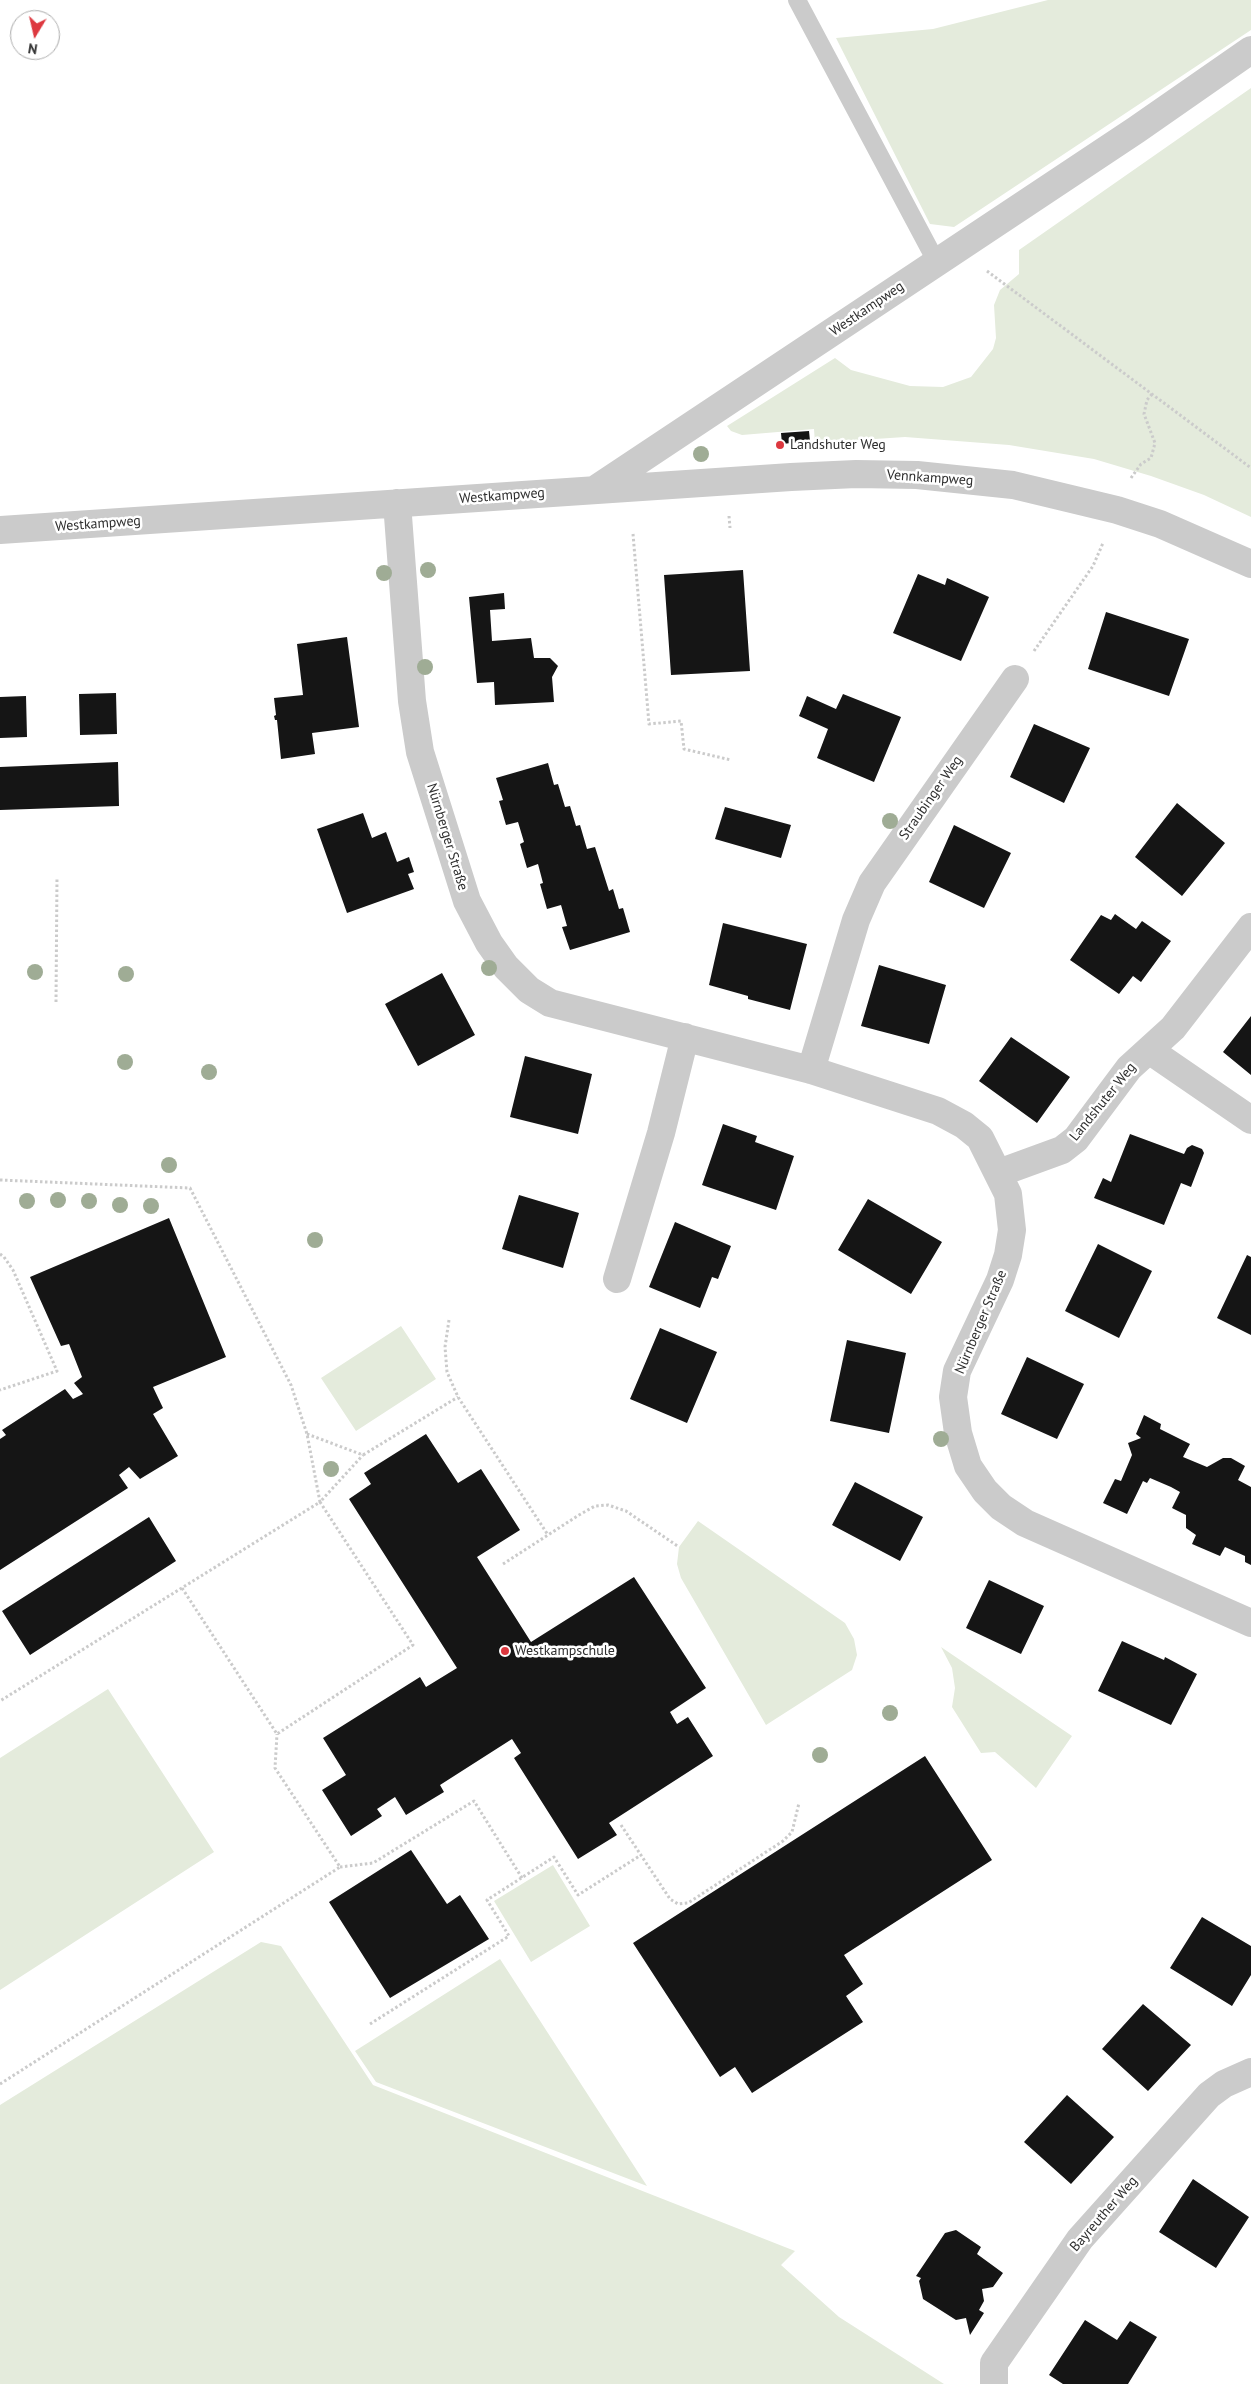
<!DOCTYPE html>
<html>
<head>
<meta charset="utf-8">
<style>
  body { margin:0 }
  #map { position:relative; width:1251px; height:2384px; overflow:hidden; background:#fff; font-family:"PT Sans",sans-serif }
  canvas { display:block }
  .north { position:absolute; left:10px; top:10px; width:50px; height:50px; box-sizing:border-box; background:#fff; border:1px solid #ababab; border-radius:50%; rotate:189deg; font-size:14px; font-weight:700; line-height:20px; text-align:center; color:#2e2e2e }
  .north::after { content:''; display:block; margin:auto; width:18px; height:22px; background:#dd383f; clip-path:polygon(50% 0,100% 100%,50% 72%,0 100%) }
</style>
</head>
<body>
<div id="map">
<canvas width="1251" height="2384"></canvas>
<div class="north">N</div>
</div>
<script>
const c = document.querySelector('canvas').getContext('2d');
c.lineJoin = 'round';
function paint(path, color) { c.fillStyle = color; c.fill(path, 'evenodd'); }
const shape = rows => new Path2D(rows.map(r => 'M' + r).join(''));
function strokePath(path, color, width, dash) { c.strokeStyle = color; c.lineWidth = width; c.lineCap = dash ? 'butt' : 'round'; c.setLineDash(dash || []); c.stroke(path); }
function write(font, color, halo, rows, align = 'center') {
  c.font = font + ' "PT Sans",sans-serif'; c.lineWidth = 5; c.setLineDash([]); c.textBaseline = 'middle'; c.strokeStyle = halo; c.fillStyle = color; for (const [text, x, y, turn = 0] of rows) {
    c.save(); c.translate(x, y); c.rotate((+turn || 0) * Math.PI / 180); c.textAlign = isNaN(turn) ? turn : align; if (halo) c.strokeText(text, 0, 0); c.fillText(text, 0, 0); c.restore();
  }
}
paint(shape([
  [1048,0,1251,0,1251,30,954,227,930,224,836,38,933,29],
  [1251,88,1251,517,1204,495,1151,476,1094,459,1009,445,905,437,815,443,814,429,742,435,731,431,727,426,835,358,851,370,910,386,943,387,971,377,993,349,996,338,994,305,1000,290,1019,274,1019,250],
  [401,1326,436,1379,356,1431,321,1378],
  [698,1521,845,1623,854,1639,857,1655,852,1670,766,1725,681,1578,677,1564,679,1547],
  [941,1647,1072,1736,1036,1788,995,1752,981,1753,952,1707,955,1688,952,1668],
  [108,1689,214,1852,0,1990,0,1758],
  [553,1865,590,1926,531,1962,494,1901],
  [261,1942,281,1946,373,2085,795,2251,781,2265,839,2317,944,2384,0,2384,0,2105],
  [500,1959,647,2186,376,2082,355,2051]
]), '#e4ebdc');
paint(shape([
  [809,431,810,441,782,444,781,433],
  [743,570,750,671,671,675,664,575],
  [918,574,945,585,947,578,989,597,961,661,893,633],
  [504,593,505,609,490,610,492,641,531,638,534,658,550,658,558,666,552,677,554,702,495,705,494,682,477,683,469,597],
  [1106,612,1189,639,1169,696,1088,669],
  [347,637,359,727,312,733,315,754,281,759,277,720,275,720,274,716,276,715,274,698,303,695,297,644],
  [116,693,117,734,80,735,79,694],
  [843,694,901,717,874,782,817,758,828,729,799,716,807,696,836,709],
  [26,696,27,737,0,738,0,697],
  [1034,724,1090,748,1064,803,1010,777],
  [118,762,119,806,0,810,0,767],
  [548,763,554,785,558,784,565,807,570,806,576,826,580,825,587,849,595,847,609,891,613,889,619,909,623,908,630,932,570,950,562,927,567,926,561,905,547,909,540,884,543,883,538,864,527,868,520,844,524,842,518,822,506,825,499,801,503,800,496,778],
  [1177,803,1225,843,1182,896,1135,857],
  [725,807,791,825,781,858,715,839],
  [363,813,372,838,386,832,397,862,409,857,414,872,408,874,414,889,347,913,317,829],
  [954,825,1011,853,984,908,929,882],
  [1115,914,1136,929,1142,921,1171,941,1141,982,1133,976,1119,994,1070,960,1101,915,1111,920],
  [723,923,807,944,790,1010,748,999,748,996,709,985],
  [879,965,946,985,929,1044,861,1026],
  [442,973,475,1035,418,1066,385,1004],
  [1251,1016,1251,1075,1223,1052],
  [1011,1037,1070,1077,1037,1123,979,1081],
  [525,1056,592,1074,578,1134,510,1117],
  [723,1124,757,1136,755,1142,794,1156,776,1210,702,1185],
  [1130,1134,1184,1154,1187,1148,1192,1145,1202,1149,1204,1153,1191,1187,1181,1183,1164,1225,1094,1198,1103,1178,1111,1182],
  [519,1195,579,1213,563,1268,502,1249],
  [868,1199,942,1242,911,1294,838,1250],
  [169,1218,226,1357,153,1387,163,1408,153,1414,178,1456,140,1479,129,1467,119,1475,128,1488,0,1570,0,1439,6,1435,2,1430,65,1389,73,1399,83,1394,74,1383,82,1377,69,1344,61,1346,30,1277],
  [675,1222,731,1246,718,1279,712,1277,700,1308,649,1287],
  [1098,1244,1152,1271,1119,1338,1065,1311],
  [1247,1255,1251,1257,1251,1335,1217,1318],
  [660,1328,717,1352,687,1423,630,1399],
  [847,1340,906,1353,889,1433,830,1421],
  [1027,1357,1084,1384,1057,1439,1001,1414],
  [1144,1415,1161,1424,1160,1429,1190,1444,1183,1457,1207,1467,1223,1458,1231,1458,1245,1466,1238,1480,1251,1487,1251,1565,1245,1562,1245,1556,1225,1547,1220,1556,1192,1544,1196,1535,1186,1528,1186,1515,1172,1508,1180,1492,1171,1487,1150,1478,1147,1483,1143,1481,1127,1514,1103,1503,1115,1479,1121,1481,1132,1455,1128,1443,1141,1438,1136,1434],
  [426,1434,458,1483,481,1469,520,1530,477,1557,531,1642,634,1577,706,1688,670,1712,677,1724,688,1717,713,1756,609,1823,617,1835,578,1859,514,1758,521,1753,512,1739,440,1785,444,1792,406,1815,395,1797,377,1809,382,1816,351,1836,322,1790,346,1775,323,1738,420,1677,426,1687,457,1668,349,1499,371,1484,364,1473],
  [855,1482,923,1517,900,1561,832,1525],
  [149,1517,176,1561,30,1655,2,1611],
  [989,1580,1044,1606,1021,1654,966,1628],
  [1122,1641,1164,1660,1165,1657,1197,1674,1171,1725,1098,1691],
  [925,1756,992,1860,844,1955,863,1984,846,1996,863,2022,752,2093,735,2067,720,2077,633,1943],
  [411,1850,447,1904,460,1895,489,1939,390,1998,329,1902],
  [1202,1917,1251,1946,1251,1975,1232,2006,1170,1968],
  [1143,2004,1191,2045,1148,2091,1102,2049],
  [1067,2095,1114,2137,1071,2184,1024,2142],
  [1193,2179,1249,2217,1216,2268,1159,2232],
  [956,2230,981,2247,977,2254,1003,2273,993,2287,982,2289,984,2301,979,2310,984,2313,970,2335,966,2318,956,2320,923,2299,919,2281,921,2278,916,2276,945,2233],
  [1085,2320,1117,2340,1130,2321,1157,2337,1128,2384,1063,2384,1049,2375]
]), '#151515');
strokePath(shape([
  [987,271,1251,468],
  [1131,478,1141,464,1151,458,1155,443,1144,414,1147,400,1153,393],
  [729,516,730,528],
  [633,534,649,724,681,721,684,749,731,760],
  [1034,651,1093,566,1103,543],
  [56,1002,57,877],
  [0,1180,190,1188,291,1385,307,1434,320,1502,0,1701],
  [0,1254,4,1257,13,1270,57,1371,0,1390],
  [449,1320,445,1347,447,1372,458,1397,548,1535],
  [307,1434,363,1455,458,1397],
  [503,1564,579,1515,595,1506,608,1505,626,1511,679,1547],
  [182,1588,277,1734,413,1645,320,1502,363,1455],
  [621,1825,670,1899,678,1904,688,1903,783,1841,792,1832,799,1803],
  [340,1867,373,1863,474,1801,522,1878],
  [370,2024,509,1936,487,1900,554,1857,578,1895,641,1855],
  [0,2084,340,1867,275,1768,277,1734]
]), '#cbcbcb', 3, [2.5, 2.5]);
strokePath(shape([
  [797,0,937,263]
]), '#cbcbcb', 18);
strokePath(shape([
  [596,489,1136,130,1251,50],
  [397,503,412,701,420,752,467,901,489,943,506,967,529,990,550,1003,811,1070,938,1111,964,1125,980,1138,1008,1194,1012,1230,1008,1255,1000,1280,957,1371,953,1397,958,1433,968,1466,985,1491,1001,1507,1025,1523,1251,1623],
  [0,530,791,477,856,474,917,475,1013,485,1117,510,1160,524,1251,564],
  [1149,1050,1251,1120],
  [811,1070,856,920,872,883,1015,679],
  [999,1173,1062,1150,1076,1139,1129,1068,1173,1028,1251,927],
  [617,1279,661,1133,685,1037],
  [994,2384,994,2363,1080,2239,1209,2095,1224,2084,1251,2072]
]), '#cbcbcb', 28);
c.fillStyle = '#9fac95';
for (const [x, y] of [
  [701,454],
  [428,570],
  [384,573],
  [425,667],
  [890,821],
  [489,968],
  [35,972],
  [126,974],
  [125,1062],
  [209,1072],
  [169,1165],
  [58,1200],
  [27,1201],
  [89,1201],
  [120,1205],
  [151,1206],
  [315,1240],
  [941,1439],
  [331,1469],
  [890,1713],
  [820,1755]
]) { c.beginPath(); c.arc(x, y, 8, 0, 2 * Math.PI); c.fill(); }
for (const [x, y, r, color] of [
  [780,445,5,"#dd383f"],
  [505,1651,5,"#dd383f"]
]) { const dot = new Path2D(); dot.arc(x, y, r, 0, 2 * Math.PI); c.fillStyle = color; c.fill(dot); strokePath(dot, '#fff', 2); }
write('14px', '#2e2e2e', '#fff', [
  ["Westkampweg",867,309,-34],
  ["Vennkampweg",930,478,4],
  ["Westkampweg",502,496,-4],
  ["Westkampweg",98,524,-4],
  ["Straubinger Weg",931,798,-55],
  ["Nürnberger Straße",447,837,73],
  ["Landshuter Weg",1103,1102,-51],
  ["Nürnberger Straße",981,1322,-67],
  ["Bayreuther Weg",1104,2214,-49]
]);
write('14px', '#2e2e2e', '#fff', [
  ["Landshuter Weg",790,445],
  ["Westkampschule",515,1651]
], 'left');
</script>
</body>
</html>
